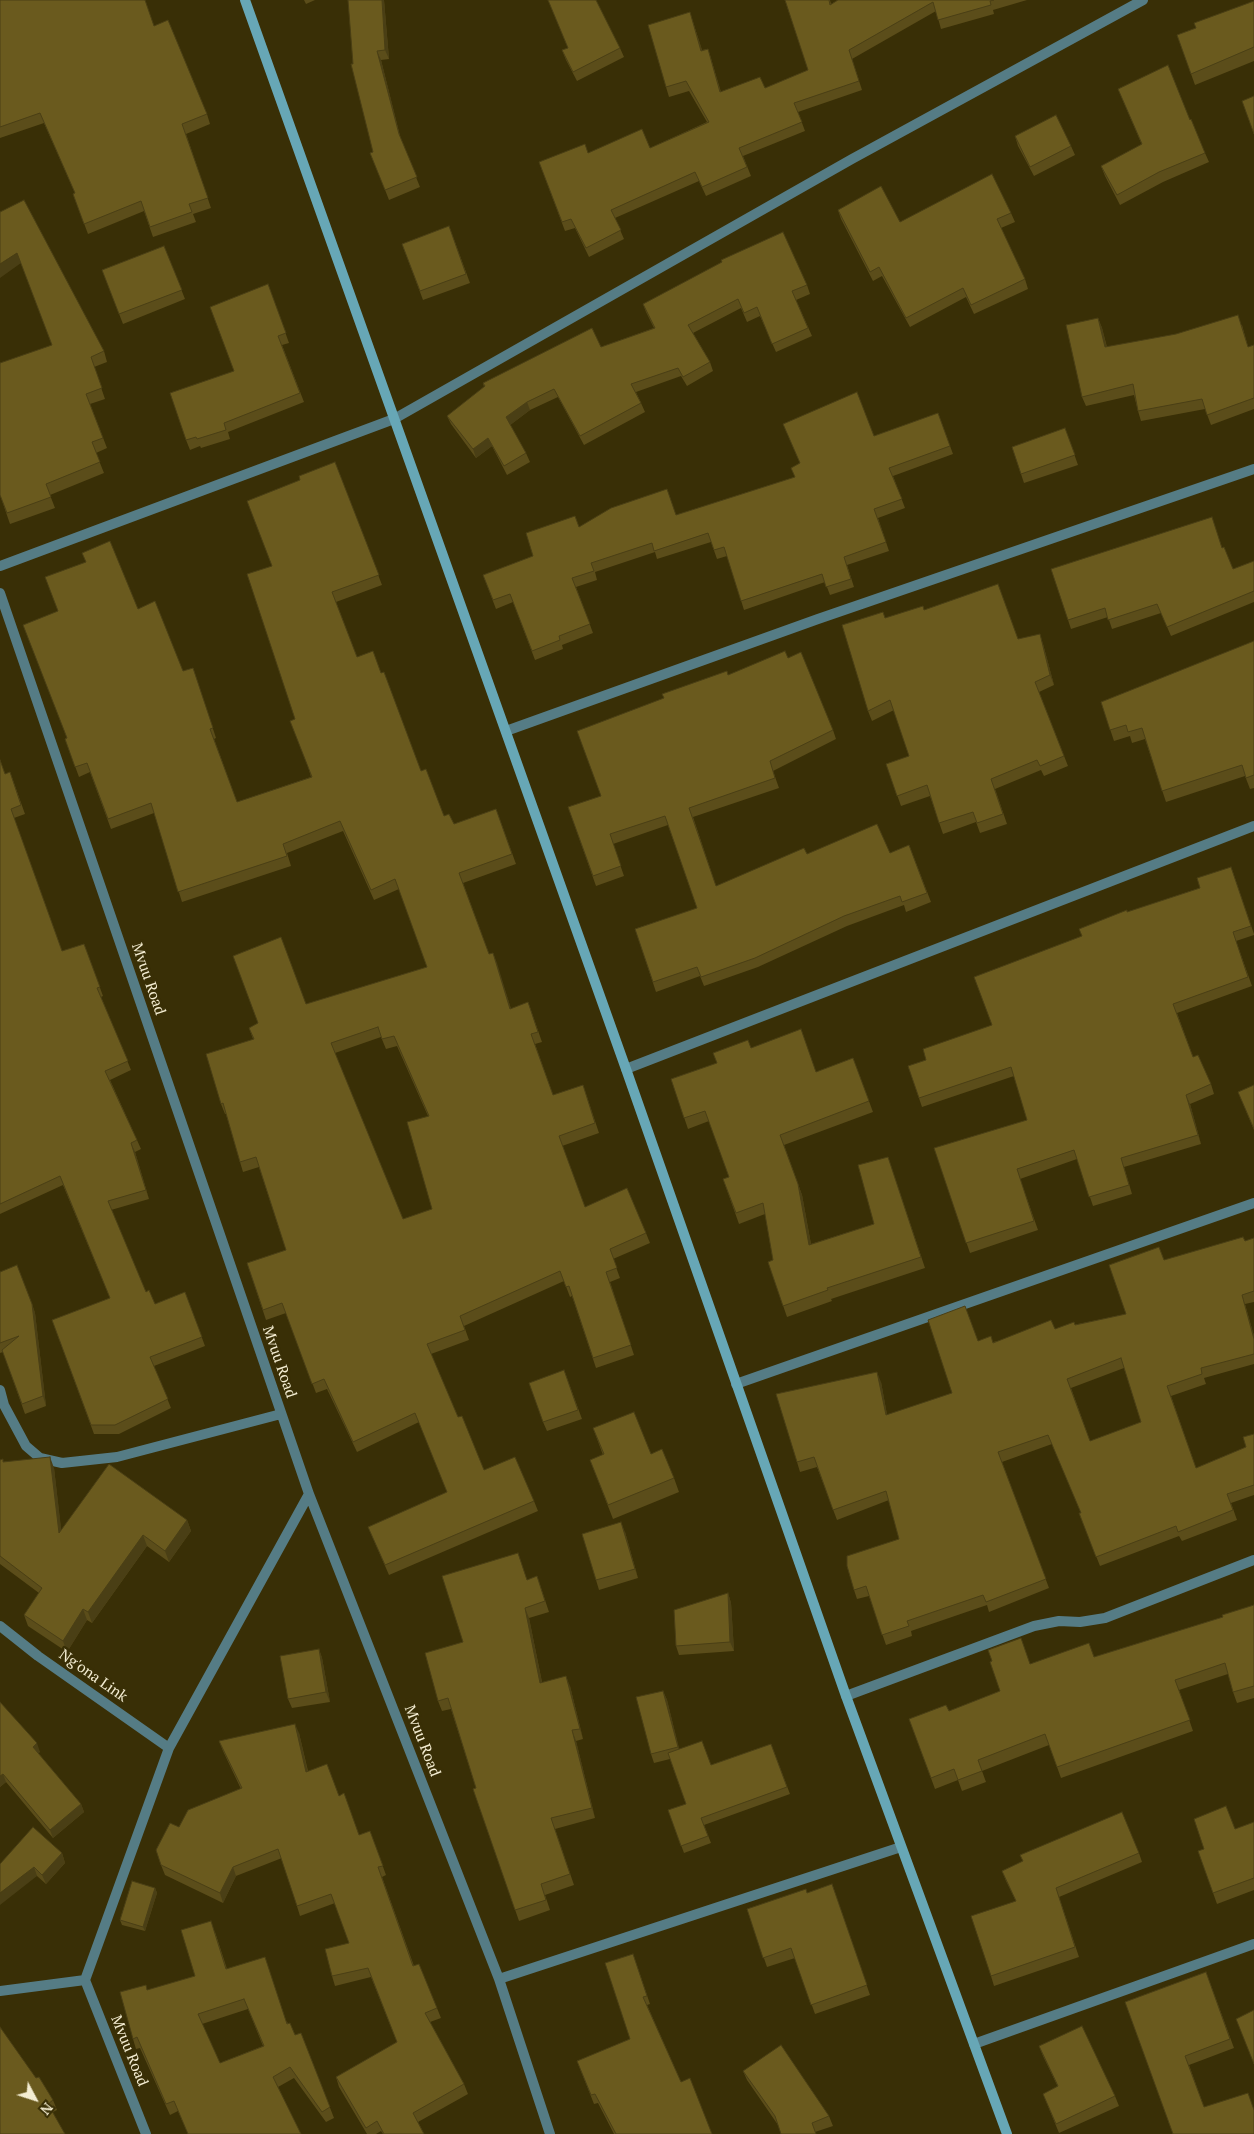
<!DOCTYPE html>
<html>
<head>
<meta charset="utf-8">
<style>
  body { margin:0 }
  #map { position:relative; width:1254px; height:2134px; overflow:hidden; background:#392f06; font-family:"PT Serif",serif }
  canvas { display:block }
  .north { position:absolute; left:10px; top:2074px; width:50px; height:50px; -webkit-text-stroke:4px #392f06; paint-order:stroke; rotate:130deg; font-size:14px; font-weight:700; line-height:20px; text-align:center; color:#f4edd2 }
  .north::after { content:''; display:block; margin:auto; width:18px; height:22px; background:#f4edd2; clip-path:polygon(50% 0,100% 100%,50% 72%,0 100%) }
</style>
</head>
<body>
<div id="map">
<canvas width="1254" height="2134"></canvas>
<div class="north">N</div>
</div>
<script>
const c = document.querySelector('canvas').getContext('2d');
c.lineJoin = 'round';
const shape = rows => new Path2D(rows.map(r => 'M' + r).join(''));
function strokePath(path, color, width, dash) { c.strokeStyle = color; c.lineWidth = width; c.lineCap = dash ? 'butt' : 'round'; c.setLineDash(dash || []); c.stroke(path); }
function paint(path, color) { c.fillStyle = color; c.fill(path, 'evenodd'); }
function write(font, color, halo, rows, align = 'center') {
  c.font = font + ' "PT Serif",serif'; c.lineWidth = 5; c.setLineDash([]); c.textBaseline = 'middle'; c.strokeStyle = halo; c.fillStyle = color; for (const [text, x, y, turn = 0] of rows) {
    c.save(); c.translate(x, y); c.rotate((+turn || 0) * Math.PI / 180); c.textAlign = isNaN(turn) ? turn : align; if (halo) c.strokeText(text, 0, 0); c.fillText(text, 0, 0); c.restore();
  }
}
strokePath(shape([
  [0,566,394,419,852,159,1143,0],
  [0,593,309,1494,499,1979,550,2134],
  [506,731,818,619,1254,469],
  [626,1069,1254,826],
  [736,1384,1254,1203],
  [0,1390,4,1405,26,1446,40,1458,62,1463,117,1457,281,1414],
  [0,1626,38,1656,169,1748],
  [846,1696,1034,1626,1059,1621,1080,1622,1105,1618,1254,1560],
  [499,1979,901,1847],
  [85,1980,169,1748,309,1494],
  [85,1980,146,2134],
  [0,1991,85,1980],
  [974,2044,1254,1944]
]), '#557c85', 10);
strokePath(shape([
  [245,0,626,1069,846,1696,1007,2134]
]), '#67a7b6', 10);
paint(shape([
  [0,0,154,26,207,114,210,124,186,134,211,208,193,214,196,222,153,237,144,211,88,234,73,194,75,193,44,123,0,138],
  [304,0,315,0,306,4],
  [348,0,384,0,389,59,381,60,401,140,420,187,389,200,374,162,373,152],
  [548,0,620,48,624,57,577,81,566,60,562,50,568,48],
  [785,0,830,0,831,4,838,0,1027,0,993,10,994,14,941,29,936,11,852,59,862,90,798,112,805,131,743,156,751,176,706,196,699,181,615,218,624,239,589,257,575,228,565,231,539,162,588,153,650,148,707,122,689,91,669,97,666,87,693,22,702,50,708,49,721,92,765,88,808,70],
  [1254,1,1254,61,1195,85,1177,35,1196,28],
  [1118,89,1190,120,1205,153,1209,162,1163,182,1120,205,1105,176,1101,166,1142,145],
  [1015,136,1071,146,1075,155,1034,176,1018,146],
  [838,210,900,222,1011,213,1015,222,1001,228,1025,279,1028,289,974,314,966,297,910,327,882,276,873,281,841,219],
  [0,212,104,351,107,362,94,367,105,399,90,404,107,448,96,453,104,473,50,495,55,508,10,524,0,495,52,345,21,263],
  [449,226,470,283,423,300,402,244],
  [164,246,185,299,123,324,102,270],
  [268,284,289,343,282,345,304,402,228,432,230,439,201,448,200,446,190,450,186,440,234,371],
  [807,285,810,294,796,300,812,336,776,352,760,316,747,322,741,308,693,333,710,362,713,371,687,386,681,376,636,392,641,403,645,412,584,445,558,397,530,410,510,425,526,453,530,462,507,475,492,446,476,458,451,424,447,416,484,387,483,383,601,347,654,328,646,312,643,304],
  [1098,318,1102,328,1107,347,1242,325,1248,347,1254,345,1254,409,1211,425,1205,409,1141,421,1138,411,1134,395,1086,406,1082,397],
  [938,413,953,454,893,476,905,508,878,518,889,551,847,565,854,587,830,595,825,582,744,610,727,556,717,559,711,542,657,559,655,552,595,572,597,580,576,587,593,633,562,645,563,649,535,660,513,602,496,609,483,575,533,556,579,527,676,515,795,477,791,468,800,463,783,424,874,436],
  [1065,428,1078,465,1024,483,1012,447],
  [335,462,382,585,336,602,357,657,421,771,444,816,454,824,496,809,516,864,463,883,489,954,493,953,511,1009,528,1002,542,1042,535,1044,553,1095,583,1085,599,1133,562,1146,585,1207,646,1233,650,1243,613,1259,620,1278,610,1282,634,1355,596,1368,572,1296,570,1297,564,1281,464,1326,469,1340,431,1354,458,1417,484,1470,534,1501,538,1511,389,1575,368,1527,447,1492,419,1422,357,1452,327,1389,316,1393,286,1313,266,1320,247,1263,286,1250,259,1167,243,1172,240,1162,226,1114,225,1114,221,1104,253,1039,249,1028,306,1004,427,967,399,889,374,900,343,831,287,853,291,866,182,902,154,813,111,829,90,772,79,777,65,739,67,738,58,611,138,609,183,671,193,668,216,738,214,739,237,802,311,777,295,719,272,566,300,480],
  [381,1037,386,1049,397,1046,428,1116,432,1209,403,1219,335,1053],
  [1223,548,1233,569,1254,561,1254,602,1171,636,1161,613,1112,629,1108,617,1071,629,1068,620],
  [924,610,1018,639,1043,644,1054,685,1039,692,1068,766,1044,776,1041,770,995,789,1007,824,980,833,976,822,943,834,930,796,901,806,886,764,909,756,894,710,872,721,868,711,885,618],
  [1254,641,1254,788,1250,789,1245,776,1166,802,1145,739,1132,743,1130,736,1114,741,1101,702],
  [788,658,833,730,836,739,773,771,779,788,693,817,716,886,807,854,890,853,909,845,931,902,906,912,904,905,847,926,758,967,704,986,700,976,656,992,635,929,697,908,668,825,613,844,624,876,596,886,568,807,601,796,728,675],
  [0,760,5,774,10,772,25,814,14,818,62,951,84,944,103,996,101,997,131,1070,110,1080,137,1140,141,1149,135,1152,149,1199,111,1210,146,1292,155,1304,185,1292,205,1346,154,1366,171,1408,119,1434,94,1434,52,1320,110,1298,63,1185,0,1214],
  [1231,867,1254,934,1254,935,1236,941,1252,986,1177,1013,1193,1057,1211,1084,1214,1094,1190,1104,1201,1144,1124,1167,1132,1194,1093,1206,1077,1159,1020,1179,1038,1230,970,1253,934,1148,1027,1120,1014,1076,922,1107,908,1066,926,1060,992,1025,1082,936,1127,912,1200,888],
  [751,1048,816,1072,853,1058,873,1112,784,1145,802,1195,811,1244,874,1224,888,1157,925,1268,831,1299,832,1301,787,1317,768,1262,773,1260,765,1214,739,1224,723,1179,729,1177,709,1121,688,1129,671,1079,717,1063],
  [1254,1085,1254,1130,1238,1092],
  [1254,1238,1254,1302,1245,1304,1254,1336,1254,1364,1204,1378,1206,1384,1171,1396,1196,1468,1246,1447,1254,1434,1254,1495,1231,1503,1237,1520,1182,1541,1179,1536,1100,1566,1079,1513,1081,1513,1052,1444,1002,1462,1049,1588,989,1612,987,1605,911,1631,912,1636,886,1645,869,1596,857,1599,854,1590,899,1539,889,1500,837,1520,817,1467,800,1472,797,1462,881,1382,887,1415,952,1393,978,1341,993,1342,1126,1314,1164,1260,1245,1241],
  [1124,1368,1141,1422,1090,1441,1071,1388],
  [0,1272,32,1304,35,1313,46,1406,25,1414,3,1352,0,1353],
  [564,1370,582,1419,547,1431,543,1422],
  [593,1428,651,1454,674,1478,679,1492,613,1519,590,1460,603,1455],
  [0,1460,4,1462,54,1468,61,1530,187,1520,191,1531,169,1562,147,1546,92,1623,87,1620,67,1652,28,1626,24,1615,39,1593,0,1564],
  [625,1532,638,1578,599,1590,596,1580],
  [537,1576,549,1612,529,1618,542,1682,570,1686,583,1739,576,1741,595,1818,555,1829,574,1885,545,1895,550,1910,519,1921,473,1789,476,1788,451,1709,442,1711,438,1701,463,1642,527,1580],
  [728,1593,731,1603,734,1651,679,1655,676,1646],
  [1254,1605,1254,1698,1237,1703,1233,1692,1228,1674,1179,1690,1193,1731,1061,1778,1049,1745,982,1771,986,1782,962,1791,958,1780,935,1789,909,1719,949,1711,1000,1691,1030,1664,1094,1657,1223,1617],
  [319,1649,322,1658,330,1702,292,1708,288,1699],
  [663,1691,667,1700,679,1749,711,1765,771,1744,790,1794,704,1825,711,1843,684,1853,668,1810,686,1804,670,1759,654,1763,651,1754],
  [0,1702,40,1752,38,1753,81,1804,84,1812,53,1838,6,1782,0,1787],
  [299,1733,308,1771,339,1796,359,1835,370,1831,386,1875,382,1877,414,1966,437,2008,441,2018,430,2022,464,2084,468,2094,418,2122,424,2134,383,2134,381,2131,376,2134,367,2134,339,2087,336,2077,397,2042,371,1977,335,1986,332,1976,349,1943,335,1903,300,1916,282,1858,236,1876,223,1903,165,1875,161,1865,179,1827,241,1789,223,1751,219,1741],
  [1254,1822,1254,1890,1217,1904,1198,1851,1204,1849,1235,1829],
  [62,1853,65,1863,46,1884,37,1876,0,1864],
  [1139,1853,1142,1862,1059,1897,1079,1957,994,1986,991,1976,1016,1901,1006,1881,1002,1871,1023,1861,1020,1855],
  [832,1884,870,1995,815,2014,795,1958,767,1967,747,1909,807,1893],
  [155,1888,157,1893,145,1931,122,1925,120,1920],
  [215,1932,227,1969,288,2023,295,2035,301,2033,334,2118,326,2122,294,2078,278,2087,301,2134,188,2134,178,2111,170,2115,140,2048,136,2049,133,2039,148,1990,195,1976],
  [248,2009,263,2046,220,2063,202,2024],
  [633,1954,650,2004,647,2005,681,2082,712,2134,614,2134,598,2103,594,2104,577,2061,630,2039],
  [1206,1972,1234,2048,1189,2065,1204,2107,1173,2134,1125,2002],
  [1039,2046,1115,2096,1119,2106,1059,2133,1043,2094,1058,2087,1043,2056],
  [743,2071,829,2116,833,2126,815,2132,778,2125,747,2080],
  [36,2078,53,2100,57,2110,53,2112,0,2134]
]), '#5b4d1a');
paint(shape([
  [382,0,384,0,389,59,385,50],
  [690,12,693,22,705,60,701,51],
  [708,49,711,58,723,102,720,92],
  [377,51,381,60,402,144,399,134],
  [17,253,21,263,0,278,0,264],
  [1098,318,1102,328,1109,357,1105,347],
  [527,402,530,410,509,426,506,417],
  [488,438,492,446,476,458,473,449],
  [1040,634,1043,644,1054,685,1050,675],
  [493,953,497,963,514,1019,510,1009],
  [1186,1095,1190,1104,1201,1144,1198,1135],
  [131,1143,135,1152,149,1199,146,1190],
  [798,1184,802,1195,813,1256,809,1245],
  [1242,1295,1254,1336,1254,1339],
  [32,1304,35,1313,46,1406,43,1396],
  [877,1372,881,1382,889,1425,886,1415],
  [50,1457,54,1468,63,1544,59,1533],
  [187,1520,191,1531,169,1562,165,1551],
  [621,1522,625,1532,638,1578,635,1569],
  [143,1535,147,1546,92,1623,88,1612],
  [728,1593,731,1603,734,1651,730,1642],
  [525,1608,529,1618,544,1693,540,1683],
  [83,1609,87,1620,67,1652,63,1641],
  [319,1649,322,1658,330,1702,326,1692],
  [566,1676,570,1686,583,1739,580,1729],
  [663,1691,667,1700,681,1756,678,1747],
  [295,1724,299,1733,310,1782,306,1772],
  [572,1730,576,1741,595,1818,592,1808],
  [37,1743,40,1752,36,1755,33,1747],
  [3,1774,6,1782,0,1787,0,1776],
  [81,1804,84,1812,53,1838,50,1830],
  [62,1853,65,1863,46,1884,42,1875],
  [34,1867,37,1876,0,1905,0,1893],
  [233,1867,236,1876,223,1903,220,1893],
  [155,1888,157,1893,145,1931,143,1927]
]), '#4a3f15');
const building = shape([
  [0,0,145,0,154,26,168,20,207,114,182,124,208,198,189,204,192,212,150,227,141,201,84,224,73,194,75,193,40,113,0,127,0,0],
  [348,0,382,0,385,50,377,51,399,134,417,177,385,190,370,153,373,152,351,64,353,64,348,0],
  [548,0,596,0,620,48,573,72,562,50,568,48,548,0],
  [785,0,829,0,830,5,838,0,994,0,990,1,991,5,938,20,933,2,849,50,859,81,794,103,802,122,739,148,747,167,702,187,695,172,611,210,621,230,586,248,571,219,562,222,539,162,585,144,588,153,642,129,650,148,709,122,686,81,666,87,648,25,690,12,701,51,708,49,720,92,760,77,765,88,808,70,785,0],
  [1254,1,1254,47,1191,74,1177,35,1196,28,1194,23,1254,1],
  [1168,65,1190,120,1191,119,1205,153,1159,172,1117,195,1101,166,1142,144,1118,89,1168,65],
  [1254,96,1254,134,1242,101,1254,96],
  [1056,115,1071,146,1030,167,1015,136,1056,115],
  [992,174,1011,213,997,219,1025,279,971,305,963,288,906,318,879,267,870,272,838,210,881,186,900,222,992,174],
  [24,200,104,351,91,357,102,388,86,394,103,438,92,442,100,462,46,484,51,497,7,513,0,495,0,363,52,345,17,253,0,264,0,212,24,200],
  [449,226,466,274,420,291,402,244,449,226],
  [783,232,807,285,792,291,808,328,772,344,757,307,744,313,738,299,688,325,710,362,683,377,678,368,631,384,641,403,580,436,554,389,527,402,506,417,526,453,504,466,488,438,473,449,447,416,485,386,483,383,592,328,601,347,655,328,643,304,722,262,721,260,783,232],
  [164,246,182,290,119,314,102,270,164,246],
  [268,284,286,333,278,336,300,393,224,423,226,430,197,439,196,437,186,440,170,393,234,371,210,307,268,284],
  [1238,315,1248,347,1254,345,1254,398,1207,415,1202,399,1138,411,1133,384,1082,397,1066,325,1098,318,1105,347,1176,334,1238,315],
  [857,392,874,436,938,413,950,446,889,468,902,499,874,509,886,542,844,557,851,579,826,587,822,574,741,601,724,547,714,550,708,533,654,551,652,543,591,563,594,571,572,578,590,624,559,636,560,640,532,651,510,594,493,600,483,575,533,556,526,533,575,516,579,527,611,508,667,489,676,515,795,477,791,468,800,463,783,424,857,392],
  [1065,428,1075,455,1021,474,1012,447,1065,428],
  [335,462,379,575,332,592,357,657,373,651,381,673,384,672,421,771,426,769,444,816,449,814,454,824,496,809,512,854,459,873,489,954,493,953,510,1009,528,1002,538,1032,531,1034,553,1095,583,1085,595,1123,559,1136,585,1207,627,1188,646,1233,610,1249,617,1268,606,1272,631,1345,593,1358,569,1286,566,1287,560,1271,460,1316,465,1330,427,1344,458,1417,462,1416,484,1470,515,1457,534,1501,385,1565,368,1527,447,1492,415,1413,353,1442,324,1379,312,1384,282,1303,263,1310,247,1263,286,1250,256,1157,240,1162,223,1103,221,1104,206,1054,254,1039,249,1028,258,1023,233,956,281,937,306,1004,427,967,395,879,371,890,340,821,283,844,287,856,178,892,151,803,108,819,87,763,75,767,65,739,67,738,23,625,58,611,45,577,86,562,82,553,110,541,138,609,155,601,183,671,193,668,213,728,210,729,237,802,312,777,290,721,295,719,247,574,272,566,247,501,300,480,299,476,335,462],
  [378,1027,382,1039,394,1036,429,1116,407,1122,432,1209,403,1219,331,1043,378,1027],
  [1212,517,1222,548,1224,547,1233,569,1254,561,1254,591,1167,627,1157,604,1108,620,1105,608,1068,620,1051,569,1212,517],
  [998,584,1018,639,1040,634,1050,675,1035,682,1064,756,1040,766,1037,760,991,779,1003,814,977,823,973,812,939,823,927,785,897,796,886,764,909,756,890,700,868,711,842,625,883,612,885,618,923,606,924,610,998,584],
  [1254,641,1254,775,1246,778,1242,765,1162,791,1142,728,1128,732,1126,725,1110,730,1101,702,1254,641],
  [785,651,788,658,801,652,833,730,770,761,775,778,689,808,716,886,804,848,807,854,877,824,890,853,909,845,927,893,902,902,900,896,844,916,755,958,701,977,697,967,653,982,635,929,697,908,665,816,610,834,621,866,593,876,568,807,601,796,577,731,664,698,662,694,727,671,728,675,785,651],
  [0,760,5,774,10,772,21,805,11,809,62,951,84,944,100,987,97,988,128,1061,105,1071,137,1140,131,1143,146,1190,108,1201,146,1292,149,1290,155,1304,185,1292,202,1337,150,1357,168,1399,115,1425,91,1425,52,1320,110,1298,60,1176,0,1204,0,760],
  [1231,867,1251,926,1233,932,1248,977,1173,1004,1193,1057,1198,1055,1211,1084,1186,1095,1198,1135,1121,1158,1129,1185,1089,1197,1074,1150,1017,1169,1034,1221,966,1243,934,1148,1027,1120,1011,1067,919,1098,908,1066,926,1060,923,1049,992,1025,974,977,1082,936,1079,929,1127,910,1127,912,1200,888,1197,878,1231,867],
  [801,1029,816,1072,853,1058,869,1101,780,1135,798,1184,809,1245,874,1224,858,1165,888,1157,921,1257,827,1288,828,1290,783,1306,768,1262,773,1260,763,1203,736,1213,723,1179,729,1177,705,1111,684,1118,671,1079,717,1063,713,1053,748,1040,751,1048,801,1029],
  [1254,1085,1254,1129,1238,1092,1254,1085],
  [1243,1237,1245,1241,1254,1238,1254,1291,1242,1295,1254,1339,1254,1354,1201,1368,1202,1374,1167,1386,1196,1468,1246,1447,1243,1437,1254,1434,1254,1485,1227,1494,1233,1510,1178,1532,1176,1526,1096,1557,1079,1513,1081,1513,1048,1435,998,1452,1046,1579,986,1602,983,1595,907,1621,909,1626,882,1635,866,1586,854,1590,847,1566,847,1556,899,1539,886,1491,833,1510,814,1457,797,1462,776,1394,877,1372,886,1415,952,1393,928,1320,965,1306,978,1341,991,1336,993,1343,1051,1320,1055,1329,1074,1322,1075,1325,1126,1314,1109,1265,1159,1247,1164,1260,1243,1237],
  [1121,1358,1141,1422,1090,1441,1067,1379,1121,1358],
  [17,1265,32,1304,43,1396,22,1404,2,1350,19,1336,0,1343,0,1272,17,1265],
  [564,1370,578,1410,543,1422,529,1383,564,1370],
  [634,1412,651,1454,662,1449,674,1478,608,1505,590,1460,604,1454,593,1428,634,1412],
  [50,1457,59,1533,109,1464,187,1520,165,1551,143,1535,88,1612,83,1609,63,1641,24,1615,42,1588,0,1556,0,1460,3,1459,3,1462,50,1457],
  [621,1522,635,1569,596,1580,582,1534,621,1522],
  [518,1553,527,1580,537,1576,545,1601,525,1608,540,1683,566,1676,580,1729,572,1730,592,1808,551,1818,570,1874,541,1884,546,1900,515,1910,473,1789,476,1788,448,1698,438,1701,425,1653,463,1642,442,1576,518,1553],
  [728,1593,730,1642,676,1646,674,1610,728,1593],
  [1254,1605,1254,1686,1233,1692,1225,1663,1175,1680,1190,1720,1057,1767,1045,1734,978,1760,982,1771,958,1780,954,1769,931,1778,909,1719,946,1705,949,1711,1000,1691,990,1662,992,1661,988,1650,1021,1638,1030,1664,1089,1643,1094,1657,1223,1617,1222,1615,1254,1605],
  [319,1649,326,1692,288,1699,280,1656,319,1649],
  [663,1691,678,1747,651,1754,636,1697,663,1691],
  [0,1702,37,1743,33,1747,81,1804,50,1830,3,1774,0,1776,0,1702],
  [295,1724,306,1772,327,1764,339,1796,344,1793,359,1835,370,1831,383,1866,378,1867,413,1966,419,1964,437,2008,425,2013,464,2084,413,2113,424,2134,384,2134,377,2121,366,2128,336,2077,397,2042,368,1968,332,1976,325,1949,349,1943,331,1894,297,1906,278,1849,233,1867,220,1893,161,1865,156,1850,170,1823,179,1827,188,1810,242,1788,219,1741,295,1724],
  [702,1741,711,1765,771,1744,787,1787,701,1818,708,1836,681,1846,668,1810,686,1804,668,1753,702,1741],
  [1226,1806,1235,1829,1254,1822,1254,1878,1213,1893,1198,1851,1204,1849,1194,1819,1226,1806],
  [1122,1812,1139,1853,1056,1888,1075,1947,991,1976,971,1916,1016,1901,1002,1871,1023,1861,1020,1855,1122,1812],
  [33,1827,62,1853,42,1875,34,1867,0,1893,0,1864,33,1827],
  [132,1881,155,1888,143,1927,120,1920,132,1881],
  [832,1884,867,1985,811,2005,791,1948,763,1958,747,1909,806,1889,807,1893,832,1884],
  [211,1921,226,1969,265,1957,287,2024,290,2023,295,2035,301,2033,330,2107,322,2112,290,2067,273,2077,301,2134,188,2134,174,2101,166,2104,137,2037,133,2039,120,1992,146,1985,147,1990,195,1976,181,1930,211,1921],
  [244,1999,264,2046,220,2063,198,2014,244,1999],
  [633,1954,647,1996,643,1997,681,2082,690,2078,712,2134,616,2134,595,2094,591,2095,577,2061,630,2039,605,1963,633,1954],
  [1206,1972,1230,2039,1185,2056,1204,2107,1248,2093,1254,2110,1254,2134,1173,2134,1125,2002,1206,1972],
  [1254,2010,1254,2064,1236,2019,1254,2010],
  [1082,2026,1115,2096,1056,2124,1043,2094,1058,2086,1039,2046,1082,2026],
  [0,2027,36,2078,39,2077,53,2100,48,2104,65,2134,0,2134,0,2027],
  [781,2045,829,2116,812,2123,816,2134,781,2134,775,2116,743,2071,781,2045]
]);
paint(building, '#6a5a1e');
strokePath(building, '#4a3f15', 1);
write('15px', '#f4edd2', '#392f06', [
  ["Mvuu Road",148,979,71],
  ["Mvuu Road",279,1362,71],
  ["Ng'ona Link",93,1676,35],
  ["Mvuu Road",422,1741,69],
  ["Mvuu Road",129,2051,68]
]);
</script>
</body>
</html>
